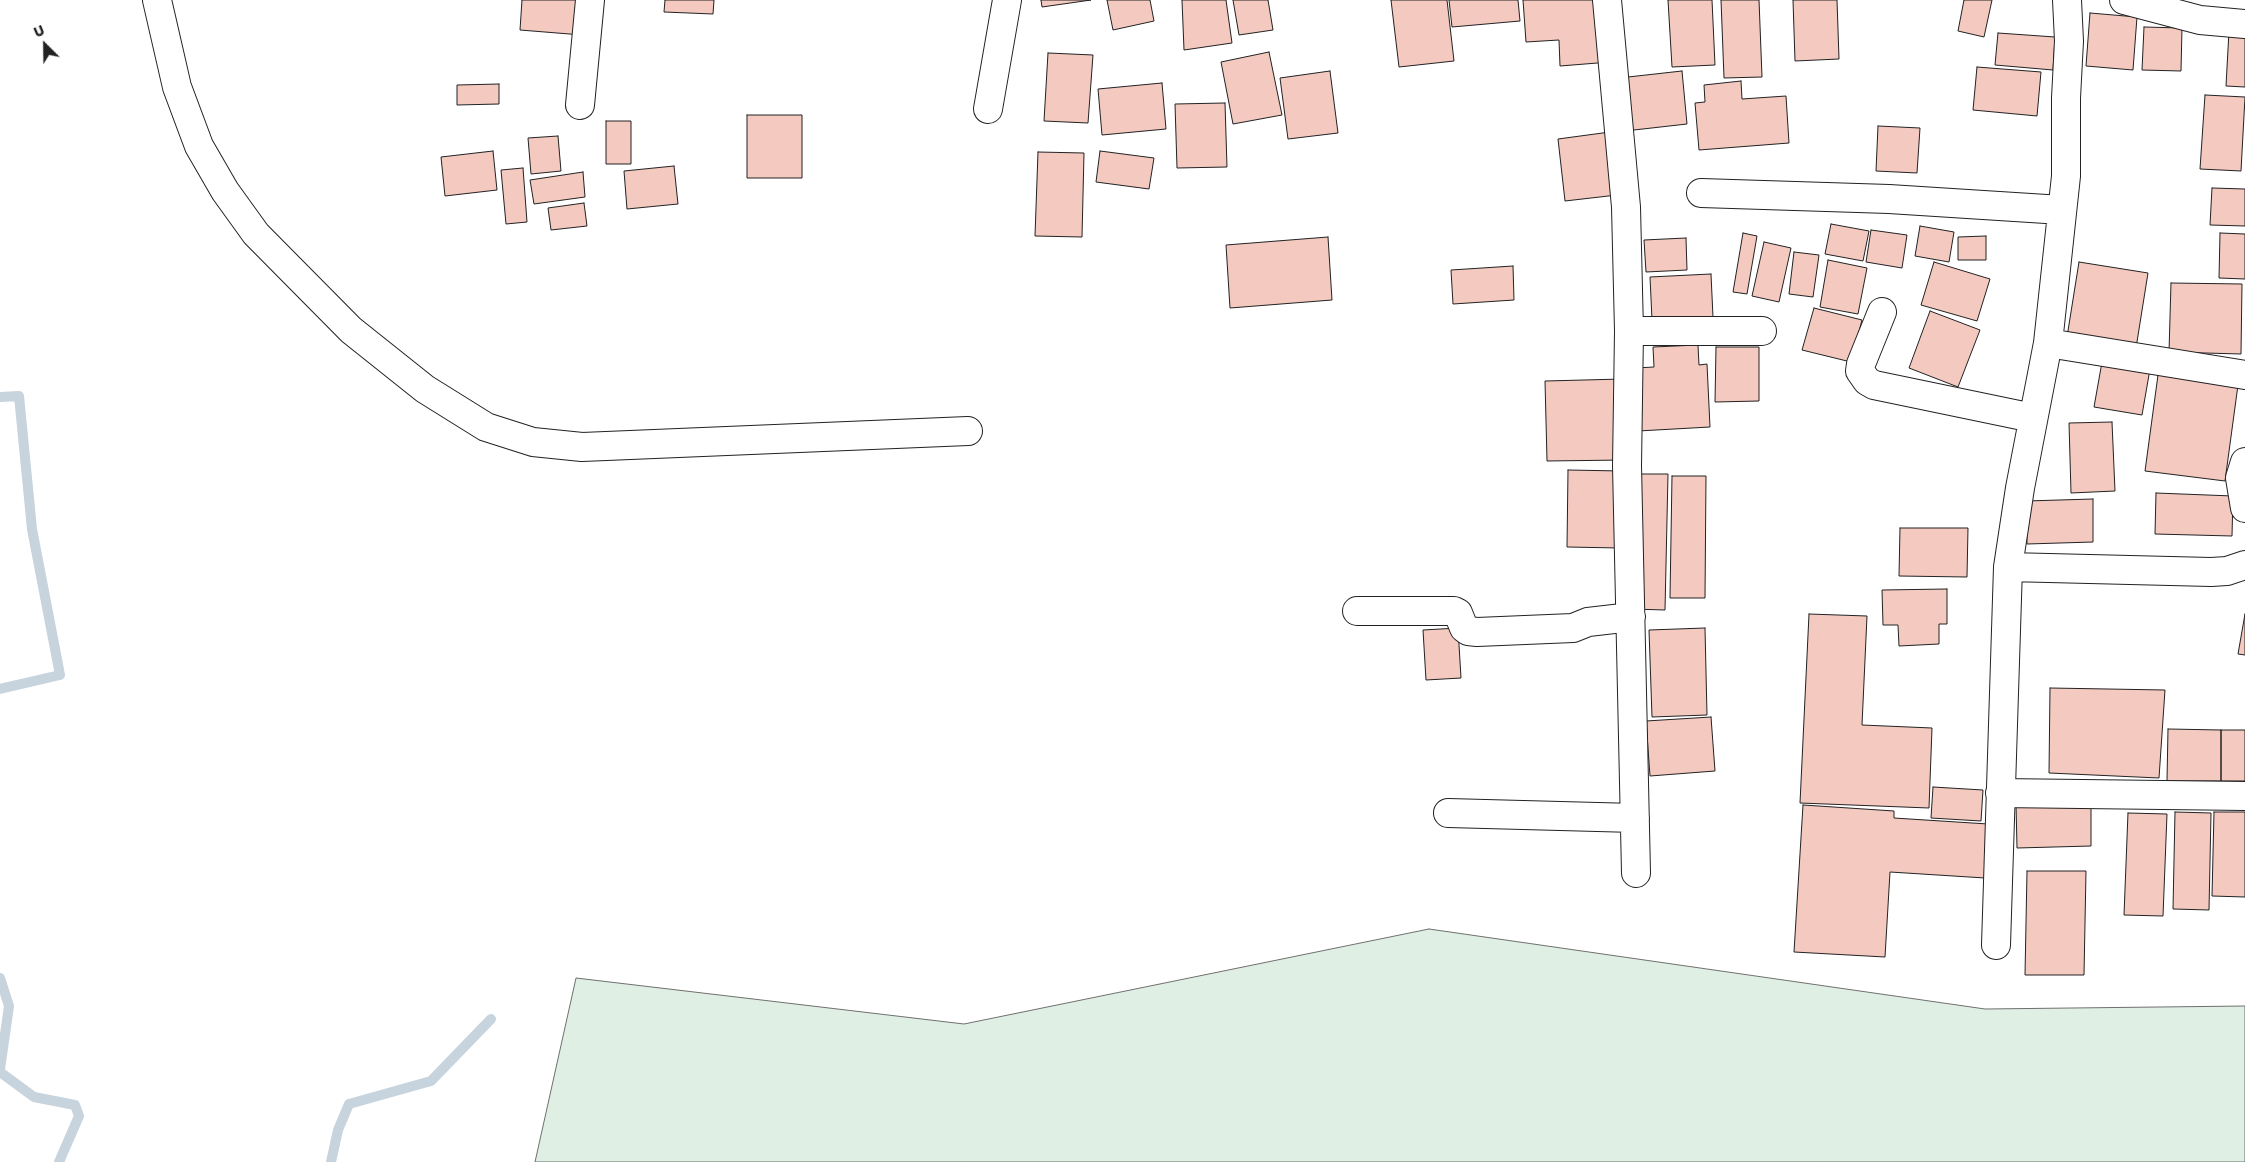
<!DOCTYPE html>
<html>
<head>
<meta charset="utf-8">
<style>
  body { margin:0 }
  #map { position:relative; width:2245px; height:1162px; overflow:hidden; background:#fff; font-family:Poppins,sans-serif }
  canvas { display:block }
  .north { position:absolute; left:20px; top:20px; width:50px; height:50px; -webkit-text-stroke:4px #fff; paint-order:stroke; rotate:337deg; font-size:14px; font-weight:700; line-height:20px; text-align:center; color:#222 }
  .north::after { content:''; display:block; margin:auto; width:18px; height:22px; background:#222; clip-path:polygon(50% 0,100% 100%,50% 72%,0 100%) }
</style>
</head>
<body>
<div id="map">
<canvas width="2245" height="1162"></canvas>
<div class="north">U</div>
</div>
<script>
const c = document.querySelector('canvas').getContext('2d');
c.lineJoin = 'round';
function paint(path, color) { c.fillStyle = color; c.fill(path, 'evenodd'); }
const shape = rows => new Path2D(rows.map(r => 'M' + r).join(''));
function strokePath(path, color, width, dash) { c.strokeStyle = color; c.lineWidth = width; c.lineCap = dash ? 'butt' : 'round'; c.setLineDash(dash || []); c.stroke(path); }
const green = shape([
  [1429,929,1985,1009,2245,1006,2245,1162,535,1162,576,978,964,1024,1429,929]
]);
paint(green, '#e0efe3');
strokePath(green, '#6f6f6f', 1);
strokePath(shape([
  [0,397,19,396,32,529,60,675,0,689],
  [0,978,9,1006,0,1069],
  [0,1072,34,1097,75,1105,79,1116,59,1162],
  [331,1162,338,1130,349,1104,431,1081,491,1019]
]), '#c7d3dd', 10);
const building = shape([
  [522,0,585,0,582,35,520,30,522,0],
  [665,0,714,0,713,14,664,12,665,0],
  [1041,0,1091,0,1042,7,1041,0],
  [1107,0,1150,0,1154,21,1113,30,1107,0],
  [1182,0,1226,0,1232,43,1184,50,1182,0],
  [1233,0,1268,0,1273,30,1239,35,1233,0],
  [1391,0,1447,0,1454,61,1399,67,1391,0],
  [1449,0,1518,0,1520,21,1452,27,1449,0],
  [1523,0,1606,0,1610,62,1560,66,1559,40,1526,42,1523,0],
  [1668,0,1712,0,1715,65,1672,67,1668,0],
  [1721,0,1759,0,1762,77,1724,78,1721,0],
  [1793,0,1837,0,1839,59,1795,61,1793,0],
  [1964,0,1992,0,1984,37,1958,31,1964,0],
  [2090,13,2137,17,2133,70,2086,66,2090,13],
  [2144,27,2182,28,2181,71,2142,70,2144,27],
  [2229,31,2245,32,2245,87,2226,86,2229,31],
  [1998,33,2055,37,2053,70,1995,65,1998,33],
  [1269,52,1282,115,1233,124,1221,62,1269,52],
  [1048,53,1093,55,1088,123,1044,121,1048,53],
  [1977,67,2041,72,2037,116,1973,110,1977,67],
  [1330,71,1338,133,1288,139,1280,78,1330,71],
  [1682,71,1687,124,1625,131,1619,78,1682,71],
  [1741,81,1742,99,1786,96,1789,143,1699,150,1695,103,1705,102,1704,85,1741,81],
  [1162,83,1166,129,1102,135,1098,89,1162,83],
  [499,84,499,104,457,105,457,85,499,84],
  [2205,95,2245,97,2241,171,2200,169,2205,95],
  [1225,103,1227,167,1177,168,1175,104,1225,103],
  [747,115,802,115,802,178,747,178,747,115],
  [606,121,631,121,631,164,606,164,606,121],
  [1878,126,1920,128,1917,173,1876,171,1878,126],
  [1610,132,1617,195,1565,201,1558,139,1610,132],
  [558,136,561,171,531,174,528,138,558,136],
  [493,151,497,190,445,196,441,157,493,151],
  [1100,151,1154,158,1149,189,1096,182,1100,151],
  [1038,152,1084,153,1082,237,1035,236,1038,152],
  [674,166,678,204,627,209,624,171,674,166],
  [523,168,527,222,506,224,501,170,523,168],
  [583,172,585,197,534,204,530,180,583,172],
  [2212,188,2245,189,2245,226,2210,225,2212,188],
  [584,203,587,226,551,230,548,208,584,203],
  [1831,224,1869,231,1863,261,1825,254,1831,224],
  [1920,226,1954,232,1949,262,1915,256,1920,226],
  [1871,230,1907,235,1902,268,1866,262,1871,230],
  [1743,233,1757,236,1747,294,1733,292,1743,233],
  [2220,233,2245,234,2245,279,2219,278,2220,233],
  [1986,236,1986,260,1958,260,1958,237,1986,236],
  [1328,237,1332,300,1230,308,1226,245,1328,237],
  [1686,238,1687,270,1646,272,1644,240,1686,238],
  [1764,242,1791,248,1779,302,1752,296,1764,242],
  [1794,252,1819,255,1813,297,1789,294,1794,252],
  [1828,260,1867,268,1858,314,1820,307,1828,260],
  [1934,262,1990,279,1977,321,1921,305,1934,262],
  [2079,262,2148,273,2136,348,2067,337,2079,262],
  [1513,266,1514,300,1453,304,1451,270,1513,266],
  [1711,274,1713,317,1652,320,1650,277,1711,274],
  [2171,283,2242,284,2241,354,2169,352,2171,283],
  [1814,308,1862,320,1851,362,1802,350,1814,308],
  [1930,311,1980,330,1958,387,1909,368,1930,311],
  [1698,345,1699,365,1707,364,1710,427,1638,431,1635,368,1654,367,1653,347,1698,345],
  [1716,347,1759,347,1759,401,1715,402,1716,347],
  [2102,362,2150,369,2142,415,2094,407,2102,362],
  [2158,375,2238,385,2225,481,2145,471,2158,375],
  [1623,379,1624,460,1547,461,1545,381,1623,379],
  [2112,422,2115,491,2071,493,2069,423,2112,422],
  [1568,470,1621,471,1620,548,1567,547,1568,470],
  [1634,474,1668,474,1665,610,1632,609,1634,474],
  [1672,476,1706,476,1705,598,1670,598,1672,476],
  [2156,493,2233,496,2232,536,2155,534,2156,493],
  [2093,499,2093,542,2027,544,2026,501,2093,499],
  [1900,528,1968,528,1967,577,1899,576,1900,528],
  [1947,589,1947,624,1939,624,1939,644,1899,646,1898,625,1883,625,1882,590,1947,589],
  [1809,614,1867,616,1862,725,1932,728,1929,808,1800,803,1809,614],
  [2245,614,2245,655,2238,654,2245,614],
  [1458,628,1461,678,1426,680,1423,630,1458,628],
  [1705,628,1707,715,1652,717,1649,630,1705,628],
  [2050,688,2165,690,2159,778,2049,773,2050,688],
  [1711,717,1715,771,1650,776,1646,721,1711,717],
  [2168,729,2221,730,2221,781,2167,781,2168,729],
  [2221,730,2245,730,2245,781,2221,781,2221,730],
  [1933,787,1983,790,1981,821,1931,818,1933,787],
  [2016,804,2091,808,2091,846,2017,848,2016,804],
  [1803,805,1894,811,1894,818,1988,824,1985,878,1890,872,1885,957,1794,952,1803,805],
  [2175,812,2211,813,2209,910,2173,909,2175,812],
  [2214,812,2245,812,2245,897,2212,896,2214,812],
  [2128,813,2167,814,2163,916,2124,915,2128,813],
  [2027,871,2086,871,2084,975,2025,975,2027,871]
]);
paint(building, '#f3c9c0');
strokePath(building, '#222', 1);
const minor = shape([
  [157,0,177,87,199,146,225,191,256,234,351,330,425,389,486,427,533,442,582,447,968,431],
  [1607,0,1626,207,1629,331,1627,466,1636,873],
  [2067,0,2069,41,2066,98,2066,176,2048,343,2245,375],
  [2124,0,2200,20,2245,24],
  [580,105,590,0],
  [988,109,1007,0],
  [1701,193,1889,199,2062,210],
  [1882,312,1861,364,1860,371,1867,381,1874,385,2033,418],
  [1629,331,1762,331],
  [2245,462,2240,478,2245,508],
  [2008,567,2211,572,2227,571,2245,565],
  [1357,611,1454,611,1458,613,1464,628,1468,631,1477,632,1573,628,1588,622,1631,617],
  [2000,793,2245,796],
  [1448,813,1635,818],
  [1996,945,2008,567,2020,488,2048,343]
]);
strokePath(minor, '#222', 30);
strokePath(minor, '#fff', 28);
</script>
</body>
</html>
